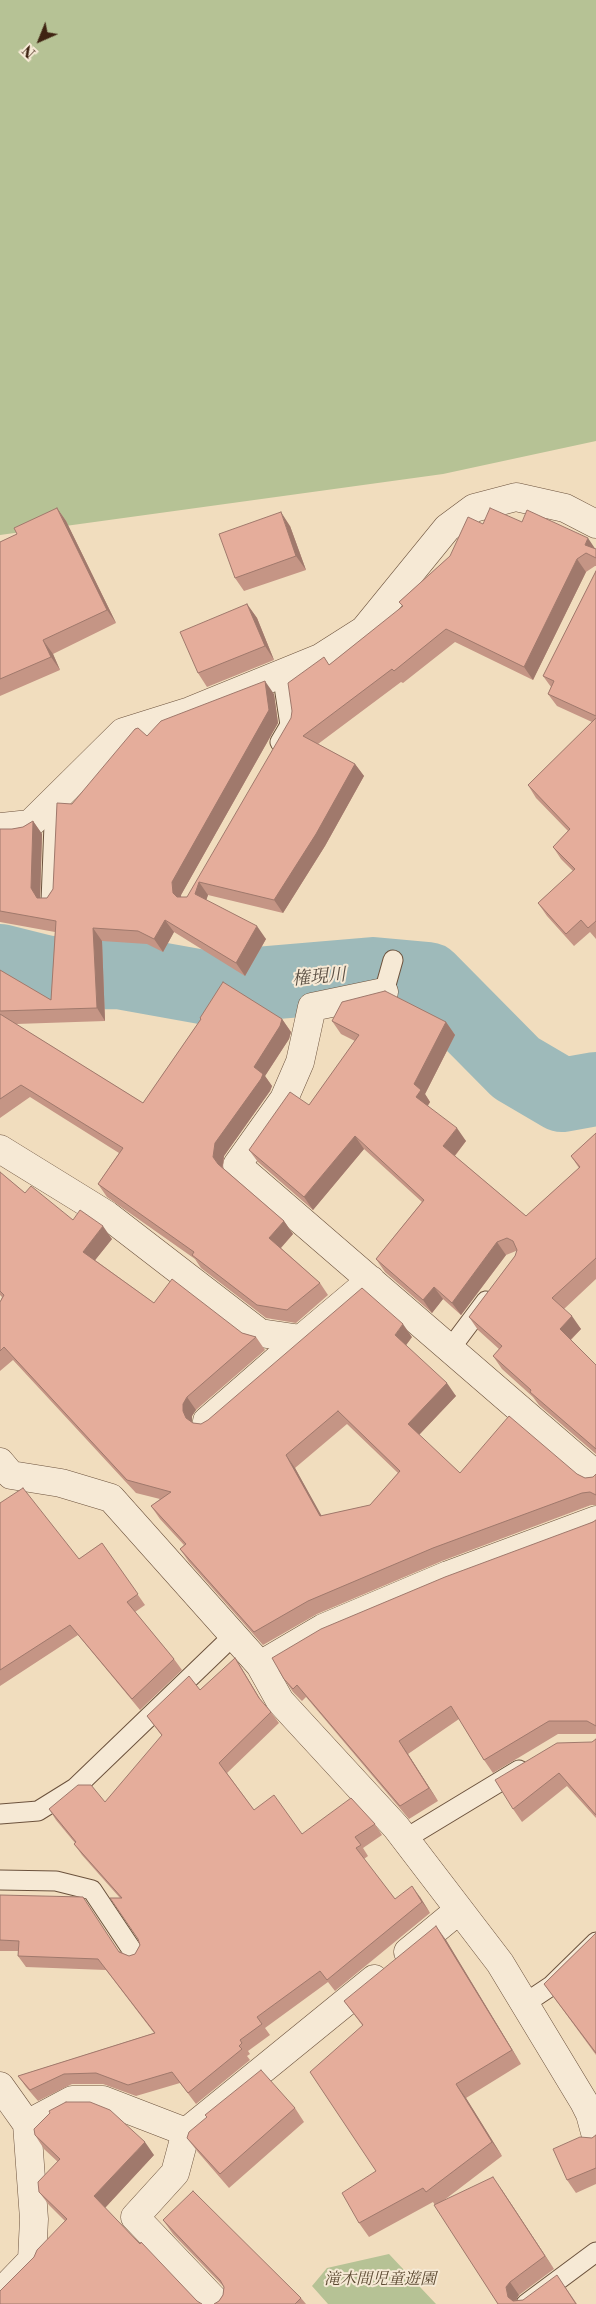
<!DOCTYPE html>
<html>
<head>
<meta charset="utf-8">
<style>
  body { margin:0 }
  #map { position:relative; width:596px; height:2304px; overflow:hidden; background:#f1ddbe; font-family:"Libre Bodoni",serif }
  canvas { display:block }
  .north { position:absolute; left:15px; top:15px; width:50px; height:50px; -webkit-text-stroke:4px #f6e9d5; paint-order:stroke; rotate:224deg; font-size:14px; font-weight:700; line-height:20px; text-align:center; color:#3f2312 }
  .north::after { content:''; display:block; margin:auto; width:18px; height:22px; background:#3f2312; clip-path:polygon(50% 0,100% 100%,50% 72%,0 100%) }
</style>
</head>
<body>
<div id="map">
<canvas width="596" height="2304"></canvas>
<div class="north">N</div>
</div>
<script>
const c = document.querySelector('canvas').getContext('2d');
c.lineJoin = 'round';
function paint(path, color) { c.fillStyle = color; c.fill(path, 'evenodd'); }
const shape = rows => new Path2D(rows.map(r => 'M' + r).join(''));
function strokePath(path, color, width, dash) { c.strokeStyle = color; c.lineWidth = width; c.lineCap = dash ? 'butt' : 'round'; c.setLineDash(dash || []); c.stroke(path); }
function write(font, color, halo, rows, align = 'center') {
  c.font = font + ' "Libre Bodoni","Noto Serif JP",serif'; c.lineWidth = 4; c.setLineDash([]); c.textBaseline = 'middle'; c.strokeStyle = halo; c.fillStyle = color; for (const [text, x, y, turn = 0] of rows) {
    c.save(); c.translate(x, y); c.rotate((+turn || 0) * Math.PI / 180); c.textAlign = isNaN(turn) ? turn : align; if (halo) c.strokeText(text, 0, 0); c.fillText(text, 0, 0); c.restore();
  }
}
paint(shape([
  [0,0,596,0,596,441,443,474,0,535],
  [389,2254,436,2304,328,2304,312,2286,327,2268]
]), '#b6c295');
strokePath(shape([
  [0,961,48,973,119,972,208,988,373,974,428,979,516,1068,562,1095,596,1089]
]), '#9ebaba', 74);
const service = shape([
  [280,742,290,725,282,673],
  [51,901,55,799],
  [384,992,393,960],
  [450,1349,486,1301],
  [0,1814,38,1811,75,1788,234,1635],
  [405,1839,519,1770],
  [0,1880,56,1881,92,1890,136,1956],
  [524,2004,551,1986,596,1942],
  [526,2304,596,2252]
]);
const minor = shape([
  [0,827,30,824,123,732,190,711,320,658,364,630,447,528,474,508,516,497,565,508,596,524],
  [384,992,312,1007,300,1062,284,1099,237,1165,596,1475],
  [0,1149,107,1215,260,1333,301,1339,371,1280],
  [207,1421,301,1339],
  [0,1462,11,1475,61,1483,111,1498,260,1665,280,1701,396,1827,500,1963,584,2102,590,2114,596,2136],
  [260,1665,323,1628,448,1575,596,1520],
  [408,1952,459,1910],
  [0,2086,27,2124,34,2219,32,2260,0,2293],
  [27,2124,72,2100,103,2100,186,2132,374,1979],
  [186,2132,175,2173,135,2217,218,2304]
]);
strokePath(service, '#6c523d', 21);
strokePath(minor, '#6c523d', 29);
strokePath(service, '#f6e9d5', 19);
strokePath(minor, '#f6e9d5', 28);
paint(shape([
  [57,508,66,521,116,623,53,654,60,670,0,696,0,542,17,534],
  [522,522,596,549,596,566,595,566,586,572,533,680,455,642,403,683,401,682,318,744,355,764,364,776,325,846,283,913,208,895,206,900,266,939,245,976,174,932,163,952,147,944,102,941,105,1021,16,1024,143,1103,201,1019,200,1018,282,1019,291,1032,289,1039,265,1076,272,1086,270,1091,224,1156,223,1168,284,1221,293,1234,281,1248,320,1283,328,1295,296,1323,266,1318,201,1268,195,1259,107,1197,98,1184,119,1153,30,1097,0,1118,0,970,51,1000,55,932,0,922,0,829,12,829,23,827,33,821,42,834,40,898,47,898,53,889,72,804,147,736,274,694,278,723,181,895,181,897,187,897,329,665,403,607,399,602,450,556,483,524],
  [290,526,306,570,244,591,235,578],
  [596,571,596,939,590,932,574,946,547,916,538,903,573,871,561,859,553,847,568,831,536,798,528,785,592,722,557,706,548,694,551,687,543,676],
  [247,604,257,618,274,660,207,687,198,673],
  [332,1021,446,1022,455,1035,425,1094,430,1102,428,1106,466,1141,455,1156,526,1216,579,1168,571,1156,596,1133,596,1279,564,1309,581,1329,571,1340,596,1365,596,1454,539,1405,533,1397,502,1369,493,1356,499,1349,478,1330,469,1317,515,1256,517,1251,516,1251,506,1255,461,1315,443,1299,432,1313,385,1272,376,1259,422,1202,364,1149,313,1210,258,1162,249,1150,309,1105,355,1041,341,1034],
  [0,1172,25,1193,73,1220,112,1239,95,1260,154,1303,242,1333,256,1337,265,1350,196,1410,192,1416,192,1422,193,1423,201,1424,412,1337,406,1345,456,1396,419,1435,460,1473,577,1474,585,1478,593,1477,596,1474,596,1505,591,1505,442,1561,317,1614,263,1645,189,1562,180,1549,184,1545,160,1519,151,1506,160,1499,136,1493,13,1360,0,1371,0,1302,2,1297,0,1295],
  [347,1424,398,1473,370,1505,321,1516,295,1468],
  [0,1503,79,1559,102,1543,145,1605,135,1612,174,1659,182,1670,140,1710,78,1635,0,1686],
  [596,1520,596,1734,558,1734,493,1773,484,1760,459,1719,408,1754,438,1801,409,1819,306,1697,302,1701,293,1692,284,1679],
  [235,1658,242,1669,262,1702,271,1712,279,1723,227,1773,254,1810,302,1834,375,1824,382,1835,363,1848,368,1856,364,1859,395,1899,420,1897,430,1913,335,1991,328,1982,265,2028,270,2035,248,2051,250,2054,247,2056,250,2060,196,2104,180,2083,136,2096,103,2084,72,2084,38,2101,26,2087,18,2076,154,2033,106,1970,26,1967,18,1956,18,1951,0,1951,0,1895,129,1956,135,1954,140,1945,120,1898,82,1855,74,1844,75,1843,56,1820,49,1809,105,1802,162,1736,147,1716,200,1690],
  [596,1739,596,1818,567,1786,522,1822,513,1809],
  [596,1933,596,2055,544,1984],
  [446,1940,521,2064,466,2098,502,2156,443,2201,502,2190,554,2269,519,2295,516,2300,516,2301,523,2300,566,2288,577,2304,498,2304,433,2202,369,2237,359,2223,376,2171,362,2025,344,2001],
  [295,2108,304,2122,229,2188,197,2151,187,2138],
  [35,2135,154,2155,105,2208,197,2301,34,2257,65,2221,49,2205,39,2192,58,2162,44,2149],
  [596,2135,596,2184,576,2193,567,2180,592,2138],
  [163,2220,301,2298,306,2304,214,2304,219,2301,223,2295,224,2287,173,2234]
]), '#c59585');
paint(shape([
  [57,508,66,521,116,623,107,610],
  [281,512,290,526,306,570,296,556],
  [588,538,596,550,596,553,594,557,585,545],
  [577,559,586,572,533,680,524,667],
  [247,604,257,618,274,660,265,646],
  [43,640,53,654,60,670,51,657],
  [265,681,274,694,278,723,181,895,182,906,173,893,172,882],
  [355,764,364,776,325,846,283,913,274,900],
  [33,821,42,834,40,901,37,898,31,888],
  [199,882,208,895,204,907,195,894],
  [165,920,174,932,163,952,154,939],
  [257,926,266,939,245,976,236,963],
  [93,928,102,941,105,1021,97,1008],
  [282,1019,291,1032,289,1039,265,1076,272,1086,270,1091,224,1156,222,1170,213,1157,215,1143,254,1067],
  [446,1022,455,1035,425,1094,430,1102,425,1109,416,1097,414,1084],
  [457,1128,466,1141,452,1159,443,1146],
  [355,1136,364,1149,313,1210,304,1197],
  [284,1221,293,1234,278,1251,269,1238],
  [103,1226,112,1239,92,1264,83,1252],
  [497,1242,506,1255,461,1315,452,1303],
  [434,1287,443,1299,432,1313,423,1300],
  [572,1316,581,1329,569,1341,560,1329],
  [403,1324,412,1337,404,1348,395,1335],
  [447,1383,456,1396,417,1437,408,1424],
  [187,1397,196,1410,192,1416,192,1424,186,1418,183,1411,183,1404],
  [286,1455,295,1468,329,1529,320,1516],
  [235,1658,242,1669,266,1709,259,1698],
  [399,1741,408,1754,438,1801,429,1788],
  [412,1886,420,1897,430,1913,422,1902],
  [436,1926,446,1940,521,2064,512,2050],
  [456,2084,466,2098,502,2156,492,2142],
  [145,2142,154,2155,103,2210,94,2196],
  [493,2177,502,2190,554,2269,545,2256],
  [510,2282,519,2295,516,2300,516,2304,508,2297,506,2287]
]), '#a0796c');
const building = shape([
  [57,508,107,610,43,640,51,657,0,679,0,542,17,534,14,528,57,508],
  [490,508,522,522,527,510,588,538,585,545,596,549,596,558,586,553,577,559,524,667,446,629,394,671,392,669,303,736,355,764,316,834,274,900,199,882,195,894,257,926,236,963,165,920,154,939,138,931,93,928,97,1008,0,1011,0,970,51,1000,56,921,0,911,0,829,12,829,23,827,33,821,31,888,37,898,47,898,53,889,57,803,72,804,135,729,138,728,147,736,161,721,265,681,269,710,172,882,173,893,177,897,187,897,291,718,292,711,288,683,324,657,329,665,403,606,399,602,450,556,468,517,483,524,490,508],
  [281,512,296,556,235,578,219,534,281,512],
  [596,571,596,716,548,694,554,681,543,676,596,571],
  [247,604,265,646,198,673,180,632,247,604],
  [596,718,596,921,588,928,581,920,566,934,538,903,575,869,553,847,570,829,528,785,596,718],
  [223,982,282,1019,280,1026,254,1067,263,1074,261,1079,215,1143,213,1157,218,1164,284,1221,269,1238,320,1283,287,1310,257,1305,192,1255,194,1252,98,1184,123,1148,21,1085,0,1099,0,1014,143,1103,201,1019,200,1018,223,982],
  [385,991,446,1022,414,1084,421,1090,416,1097,457,1128,443,1146,526,1216,580,1167,571,1156,596,1133,596,1258,552,1298,572,1316,560,1329,596,1365,596,1449,530,1392,531,1390,493,1356,502,1346,469,1317,515,1256,517,1250,513,1241,507,1238,497,1242,452,1303,434,1287,423,1300,376,1259,424,1200,355,1136,304,1197,249,1150,290,1092,309,1105,359,1035,332,1021,342,1002,385,991],
  [0,1172,25,1193,31,1186,73,1220,80,1210,103,1226,83,1252,154,1303,172,1279,242,1333,256,1337,187,1397,183,1404,183,1411,186,1418,193,1423,201,1424,208,1420,362,1288,403,1324,395,1335,447,1383,408,1424,460,1473,509,1416,577,1474,585,1478,593,1477,596,1474,596,1495,590,1492,582,1493,433,1548,308,1601,254,1632,180,1549,186,1544,151,1506,171,1492,127,1480,4,1347,0,1351,0,1302,4,1295,0,1291,0,1172],
  [338,1411,400,1471,370,1505,320,1516,286,1455,338,1411],
  [23,1488,79,1559,102,1543,138,1594,127,1602,174,1659,132,1699,70,1625,0,1670,0,1503,23,1488],
  [596,1520,596,1726,587,1721,549,1721,484,1760,451,1706,399,1741,429,1788,400,1806,297,1685,293,1689,284,1679,272,1658,321,1629,445,1577,593,1522,596,1520],
  [235,1658,259,1698,271,1712,219,1763,254,1810,274,1795,302,1834,351,1798,375,1824,355,1837,361,1845,356,1848,395,1899,412,1886,422,1902,327,1980,320,1971,257,2017,262,2024,240,2040,242,2043,239,2046,242,2049,188,2093,172,2072,128,2085,96,2073,64,2074,30,2090,18,2076,155,2033,98,1959,18,1956,19,1941,0,1940,0,1895,83,1897,119,1952,129,1956,135,1954,140,1945,138,1939,110,1898,122,1898,74,1844,76,1842,49,1809,78,1785,91,1785,105,1802,162,1735,147,1716,189,1676,200,1690,235,1658],
  [596,1739,596,1815,559,1773,513,1809,495,1780,557,1743,592,1742,596,1739],
  [436,1926,512,2050,456,2084,492,2142,426,2192,423,2188,359,2223,342,2193,376,2171,310,2072,363,2025,344,2001,436,1926],
  [596,1933,596,2053,544,1984,596,1933],
  [261,2070,295,2108,220,2174,187,2138,189,2132,207,2117,205,2115,261,2070],
  [66,2102,90,2102,110,2110,145,2142,94,2196,140,2244,141,2242,197,2301,202,2304,0,2304,0,2291,34,2257,37,2250,67,2219,39,2192,38,2182,60,2159,35,2135,34,2129,50,2113,49,2111,66,2102],
  [596,2135,596,2168,567,2180,553,2149,580,2137,592,2138,596,2135],
  [493,2177,545,2256,510,2282,506,2287,508,2297,513,2301,523,2300,557,2275,576,2304,498,2304,434,2205,493,2177],
  [193,2191,301,2298,295,2304,214,2304,219,2301,223,2295,224,2287,220,2280,163,2220,193,2191]
]);
paint(building, '#e5ad9b');
strokePath(building, '#a0796c', 1);
write('italic 16px', '#5d4b33', '#f6e9d5', [
  ["滝木間児童遊園",380,2280]
]);
write('italic 18px', '#5c5044', '#f6e9d5', [
  ["権現川",319,978,-5]
]);
</script>
</body>
</html>
